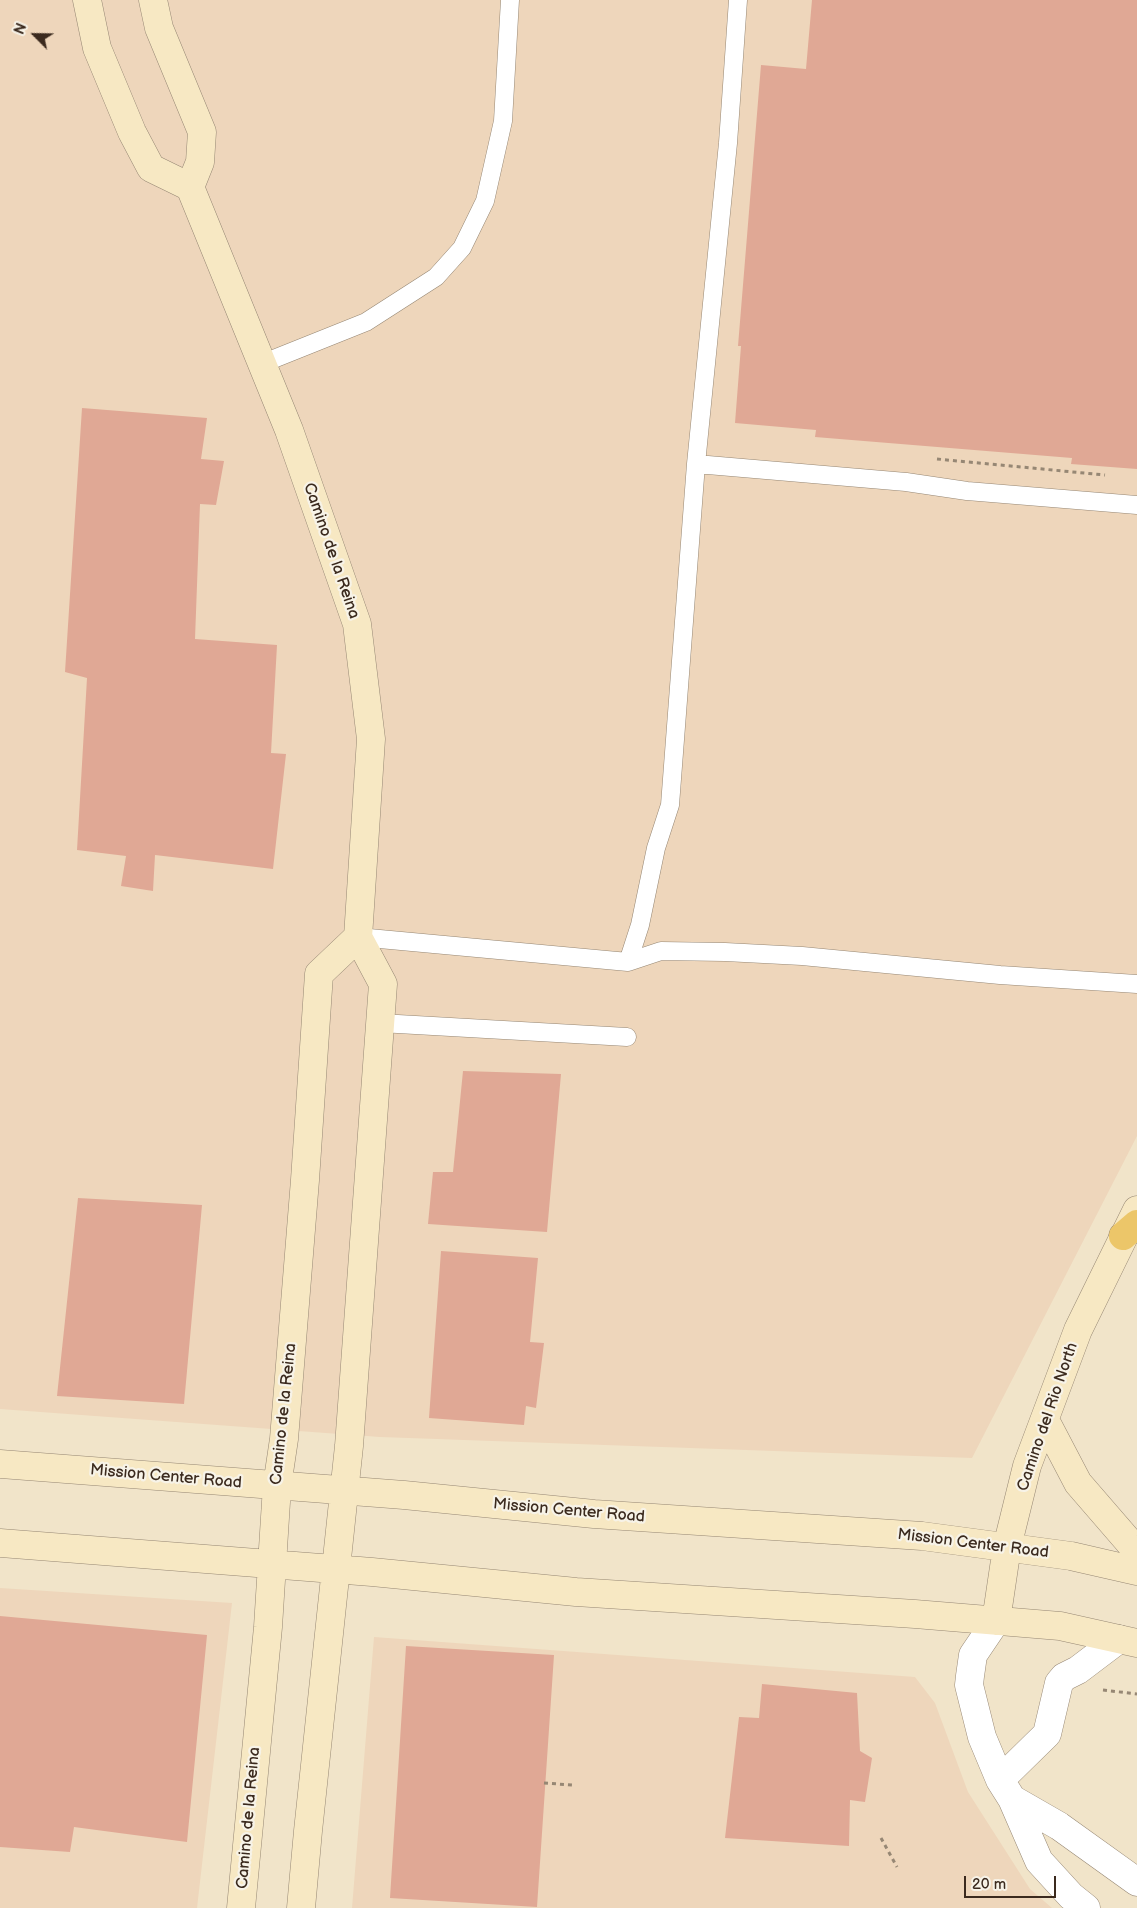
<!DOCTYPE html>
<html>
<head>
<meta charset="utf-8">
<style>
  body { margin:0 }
  #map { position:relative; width:1137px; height:1908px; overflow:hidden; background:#f1e4c9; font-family:"Balsamiq Sans",sans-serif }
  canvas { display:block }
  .north { position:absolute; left:10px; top:10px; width:50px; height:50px; -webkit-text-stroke:4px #f7f3e8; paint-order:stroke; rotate:293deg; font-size:14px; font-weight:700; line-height:20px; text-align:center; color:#3b2a1e }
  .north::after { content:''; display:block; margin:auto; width:18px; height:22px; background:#3b2a1e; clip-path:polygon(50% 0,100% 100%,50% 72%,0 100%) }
  .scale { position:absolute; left:964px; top:1876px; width:92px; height:22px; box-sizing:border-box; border:2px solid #3b2a1e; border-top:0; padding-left:6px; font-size:15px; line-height:18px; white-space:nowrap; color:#3b2a1e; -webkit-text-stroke:4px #f7f3e8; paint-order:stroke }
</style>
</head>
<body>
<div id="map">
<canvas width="1137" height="1908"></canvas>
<div class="north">N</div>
<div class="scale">20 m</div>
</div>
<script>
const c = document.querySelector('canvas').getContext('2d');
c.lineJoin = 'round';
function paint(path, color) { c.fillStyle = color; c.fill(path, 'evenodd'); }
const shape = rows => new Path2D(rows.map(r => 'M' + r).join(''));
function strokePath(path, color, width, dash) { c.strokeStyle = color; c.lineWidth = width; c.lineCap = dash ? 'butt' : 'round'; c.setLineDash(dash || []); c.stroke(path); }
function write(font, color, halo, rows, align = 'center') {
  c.font = font + ' "Balsamiq Sans",sans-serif'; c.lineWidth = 4.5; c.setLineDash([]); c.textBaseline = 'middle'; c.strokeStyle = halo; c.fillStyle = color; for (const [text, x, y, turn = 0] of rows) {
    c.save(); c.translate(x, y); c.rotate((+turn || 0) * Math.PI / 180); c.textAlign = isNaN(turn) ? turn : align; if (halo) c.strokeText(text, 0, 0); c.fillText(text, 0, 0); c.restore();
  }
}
paint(shape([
  [0,0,1137,0,1137,1136,972,1458,380,1437,0,1409],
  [0,1588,232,1603,197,1908,0,1908],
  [374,1637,915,1677,935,1703,968,1792,1030,1889,1052,1908,352,1908]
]), '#eed6bb');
paint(shape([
  [812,0,1137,0,1137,469,1071,464,1072,458,815,437,816,430,735,423,741,346,738,346,761,65,806,69],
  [82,408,207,418,201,459,224,461,216,505,200,504,195,639,277,645,271,753,286,754,273,869,155,855,153,891,121,886,126,856,77,850,87,678,65,672],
  [463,1071,561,1074,547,1232,428,1224,433,1172,453,1172],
  [78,1198,202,1205,184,1404,57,1396],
  [441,1251,538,1258,530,1342,544,1343,536,1408,526,1406,524,1425,429,1418],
  [0,1616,207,1635,187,1842,74,1827,70,1852,0,1847],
  [406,1646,554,1655,537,1907,390,1898],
  [762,1684,857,1693,860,1751,872,1758,865,1802,850,1800,849,1846,725,1838,739,1717,759,1718]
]), '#e0a895');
const service = shape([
  [261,364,366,322,436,277,462,248,485,201,503,121,510,0],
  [696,464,906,482,967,491,1137,505],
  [358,937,628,962,661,951,725,952,802,956,1000,975,1137,984],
  [628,962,640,925,656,848,670,805,696,464,728,143,738,0],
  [380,1023,627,1037]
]);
const tertiary = shape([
  [996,1621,973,1655,970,1676,969,1685,982,1737,1000,1780,1012,1799,1039,1861,1071,1896,1086,1908],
  [1000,1780,1047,1734,1059,1683,1064,1677,1078,1670,1119,1639],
  [1012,1799,1059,1826,1137,1882]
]);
const secondary = shape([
  [87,0,97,48,132,132,151,168,190,187,289,430,357,624,371,739,358,937,383,984,349,1446,308,1831,301,1908],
  [153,0,159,28,202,132,200,162,190,187],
  [1045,1420,1078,1483,1129,1542,1137,1547],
  [0,1464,404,1495,594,1514,922,1536,1071,1556,1137,1571],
  [0,1543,372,1572,576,1592,915,1614,1060,1626,1137,1643],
  [996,1621,1007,1547,1027,1466,1078,1330,1137,1210],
  [241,1908,268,1627,277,1486,284,1439,305,1180,319,974,358,937]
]);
const motorway = shape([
  [1123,1236,1137,1224]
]);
strokePath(service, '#968774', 19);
strokePath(tertiary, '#968774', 29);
strokePath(secondary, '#968774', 29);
strokePath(motorway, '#968774', 29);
strokePath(shape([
  [937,459,1105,475],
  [1103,1690,1137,1694],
  [544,1783,572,1785],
  [881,1838,897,1867]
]), '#968774', 3, [4, 4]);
strokePath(service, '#fff', 18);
strokePath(tertiary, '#fff', 28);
strokePath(secondary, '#f7e8c3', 28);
strokePath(motorway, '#ecc669', 28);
write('16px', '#3b2a1e', '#f7f3e8', [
  ["Camino de la Reina",331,551,71],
  ["Camino de la Reina",284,1414,-84],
  ["Camino del Rio North",1048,1417,-71],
  ["Mission Center Road",166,1477,5],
  ["Mission Center Road",569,1511,5],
  ["Mission Center Road",973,1544,7],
  ["Camino de la Reina",249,1818,-85]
]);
</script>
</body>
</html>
